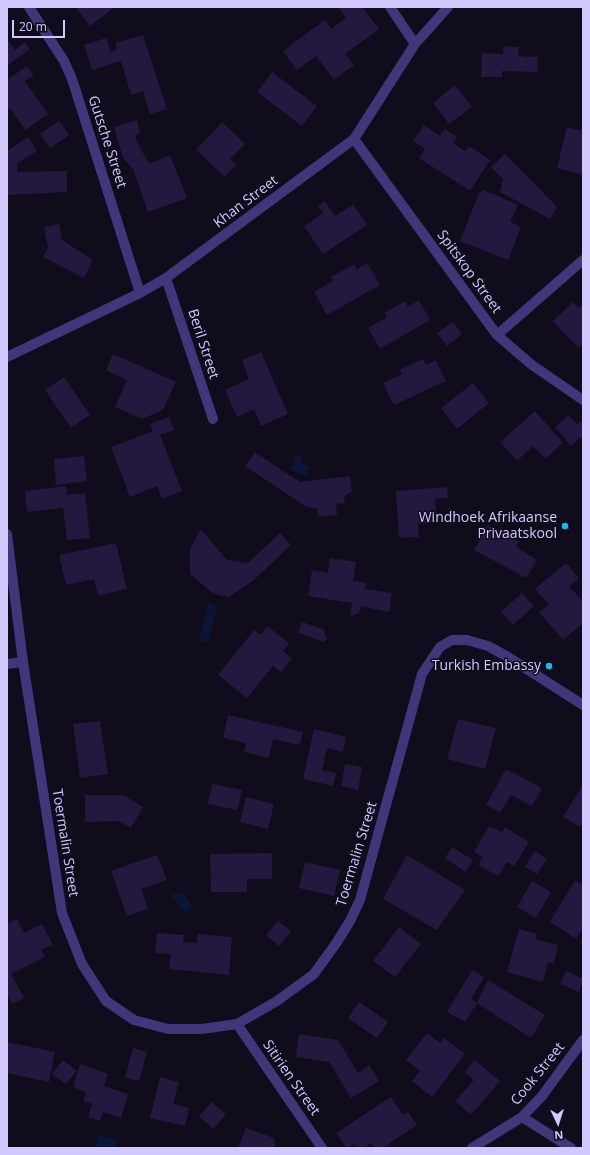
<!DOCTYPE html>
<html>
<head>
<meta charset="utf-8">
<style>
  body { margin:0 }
  #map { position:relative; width:590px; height:1155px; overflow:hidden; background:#100c1c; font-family:"Open Sans",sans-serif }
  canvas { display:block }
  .frame { position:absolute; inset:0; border:8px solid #d2c8fe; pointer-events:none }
  .north { position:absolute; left:538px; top:1103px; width:40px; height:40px; -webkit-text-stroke:3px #100c1c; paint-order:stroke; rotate:176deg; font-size:11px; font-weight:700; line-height:16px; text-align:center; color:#d2c8fe }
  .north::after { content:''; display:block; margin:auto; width:14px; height:18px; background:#d2c8fe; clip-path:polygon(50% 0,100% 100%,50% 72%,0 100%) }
  .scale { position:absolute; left:12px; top:20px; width:53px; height:18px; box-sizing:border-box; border:2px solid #d2c8fe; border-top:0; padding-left:5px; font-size:12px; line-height:14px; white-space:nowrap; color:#d2c8fe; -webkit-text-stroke:3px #100c1c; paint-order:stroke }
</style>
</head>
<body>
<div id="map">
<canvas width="590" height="1155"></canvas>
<div class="frame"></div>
<div class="north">N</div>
<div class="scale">20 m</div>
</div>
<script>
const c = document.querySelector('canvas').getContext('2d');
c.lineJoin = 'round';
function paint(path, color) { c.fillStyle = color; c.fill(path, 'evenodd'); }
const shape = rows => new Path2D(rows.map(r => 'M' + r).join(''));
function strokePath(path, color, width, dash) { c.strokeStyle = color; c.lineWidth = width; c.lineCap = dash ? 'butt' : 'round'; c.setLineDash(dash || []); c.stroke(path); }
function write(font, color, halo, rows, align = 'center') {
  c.font = font + ' "Open Sans",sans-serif'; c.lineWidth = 3; c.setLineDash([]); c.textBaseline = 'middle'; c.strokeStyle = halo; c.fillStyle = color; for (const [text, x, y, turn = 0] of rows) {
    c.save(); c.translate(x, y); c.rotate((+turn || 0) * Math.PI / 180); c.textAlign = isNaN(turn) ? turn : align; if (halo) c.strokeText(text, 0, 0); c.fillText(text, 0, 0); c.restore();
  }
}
paint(shape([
  [296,455,303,457,300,463,310,467,306,476,290,469],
  [209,603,218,606,207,643,199,640],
  [181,892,193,906,185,912,171,895],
  [98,1135,117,1139,115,1148,95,1146]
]), '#091637');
paint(shape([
  [75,7,115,7,90,26],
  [340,7,362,7,379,29,345,54,354,65,334,80,316,56,297,70,283,51,325,20,331,29,346,18,339,8],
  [143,35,167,109,150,114,143,91,131,95,121,61,92,70,84,45,106,38,111,52,117,50,115,43],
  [7,39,15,50,25,42,30,49,7,66],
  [503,46,519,47,518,56,538,57,537,72,502,71,502,77,481,77,482,53,503,54],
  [27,66,34,75,25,81,48,114,25,130,10,108,7,110,7,80],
  [272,72,317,106,302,126,257,92],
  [455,85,472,107,449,124,433,103],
  [137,120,140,132,135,138,149,164,170,155,187,198,148,212,133,169,123,158,114,127],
  [59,121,69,135,50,148,40,134],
  [222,122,245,144,230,159,236,165,225,177,196,150],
  [424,125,440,136,445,129,457,137,453,143,465,151,469,146,490,160,470,191,419,158,425,149,413,141],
  [567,127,583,131,583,175,557,168],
  [28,137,37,151,17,163,17,172,67,171,67,192,7,195,7,151],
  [505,154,557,207,550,219,500,192,503,179,491,167],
  [484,190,518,205,510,222,521,227,508,260,460,241,479,193],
  [325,201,335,216,353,204,367,225,323,254,304,226,323,213,318,206],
  [59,224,62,240,93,260,84,278,43,257,48,248,44,227],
  [367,263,380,285,327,315,314,292,333,281,331,277,354,264,357,269],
  [419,300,430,320,380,349,368,328,387,317,384,313,405,301,408,307],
  [573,302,579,308,583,305,583,344,578,348,553,321],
  [453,322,462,334,447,346,437,333],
  [261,352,288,414,261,426,254,409,237,417,225,390,249,379,242,360],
  [113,354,176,382,163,410,142,419,115,407,127,380,106,370],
  [423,359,426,365,436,360,446,381,394,405,383,383,402,374,400,370],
  [64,377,90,415,71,428,45,390],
  [473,383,489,403,457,429,441,408],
  [535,411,563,443,545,459,533,446,517,461,500,442],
  [569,415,577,424,581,421,583,424,583,435,571,446,555,427],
  [169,417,174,430,160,435,182,491,162,499,157,486,130,497,111,447,153,431,150,424],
  [255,452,300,482,350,476,352,491,344,497,345,503,336,504,337,515,318,517,317,509,305,506,245,466],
  [84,456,87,481,56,485,54,459],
  [66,486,67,495,85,493,90,538,67,540,63,508,27,512,25,491],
  [447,487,448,498,435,499,437,522,418,524,419,537,399,538,396,491],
  [488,525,519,541,516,546,537,560,526,578,474,550],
  [201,529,227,560,248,563,280,533,291,545,255,579,229,597,214,594,190,574,190,549],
  [116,543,127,589,98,596,94,579,66,585,59,555],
  [330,558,356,562,353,581,366,583,365,589,392,593,389,612,361,606,359,613,350,617,352,603,308,596,312,570,328,573],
  [566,563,579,578,569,586,583,602,583,623,563,640,539,612,549,604,535,589],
  [522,593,534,606,513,625,501,612],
  [302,622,323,629,327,638,324,642,298,633],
  [267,626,289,643,283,651,292,658,281,672,273,666,247,698,218,675,254,630,260,635],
  [228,715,303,732,300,745,273,739,269,758,244,752,246,743,223,738],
  [458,719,496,728,485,769,447,759],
  [100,721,108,774,80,778,73,724],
  [314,729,346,737,343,752,327,748,322,770,336,773,333,786,303,779],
  [345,764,362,767,358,790,341,786],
  [506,769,542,788,532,806,511,795,500,813,486,805],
  [212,784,242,790,237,810,208,804],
  [583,785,583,822,580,827,563,817],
  [85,795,123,795,143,807,131,828,118,821,85,822],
  [246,797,274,804,268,829,240,822],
  [489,826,502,832,505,827,529,842,514,866,507,862,498,876,478,865,483,857,474,852],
  [452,847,473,860,465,872,445,858],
  [535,851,547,859,537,874,525,867],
  [272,853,272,879,247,879,247,892,211,892,210,854],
  [157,855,167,880,141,889,148,909,127,916,111,871],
  [407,855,465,890,437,930,383,899],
  [305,862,340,870,334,896,299,888],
  [575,880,583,885,583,928,576,939,550,922],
  [532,881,551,892,536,918,517,907],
  [17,919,24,933,42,924,53,945,41,950,45,957,11,974,24,998,12,1004,7,993,7,924],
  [278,921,291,931,279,946,266,935],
  [399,927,421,944,395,977,373,961],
  [519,929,537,934,535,939,558,945,554,964,548,962,543,982,507,972],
  [157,933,184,935,183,942,197,943,198,934,232,937,229,975,169,969,171,954,155,953],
  [472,970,484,977,471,999,477,1003,465,1022,447,1012],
  [566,971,583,979,579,992,560,984],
  [488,980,545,1015,531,1038,477,1003],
  [359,1002,388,1022,377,1038,348,1018],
  [427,1033,440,1043,444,1038,465,1054,432,1097,412,1081,420,1071,406,1060],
  [299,1034,338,1040,358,1073,369,1065,379,1081,351,1098,329,1062,296,1057],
  [7,1042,55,1052,49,1082,7,1073],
  [133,1048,147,1052,139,1081,125,1078],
  [63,1060,77,1071,66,1084,52,1074],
  [475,1060,500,1081,471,1115,455,1101,474,1080,465,1072],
  [80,1064,108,1074,104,1086,128,1094,121,1118,103,1112,100,1121,88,1117,92,1104,83,1101,86,1092,73,1087],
  [160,1077,179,1082,173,1104,189,1108,185,1126,150,1118],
  [391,1097,403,1115,408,1112,417,1125,383,1148,374,1148,371,1143,364,1148,358,1148,355,1144,346,1148,336,1133],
  [212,1102,226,1114,213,1129,199,1116],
  [246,1128,274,1138,275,1148,238,1148]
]), '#23183d');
strokePath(shape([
  [29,7,64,61,72,79,140,293],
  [390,7,415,44],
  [354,139,497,335,532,365,583,400],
  [166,278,213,419],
  [497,335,583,260],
  [7,357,140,293,166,278,354,139,415,44,448,7],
  [7,534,23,662,62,913,82,964,106,1001,134,1020,168,1029,202,1029,237,1024,277,1001,314,974,337,942,350,921,360,900,422,674,440,647,452,640,467,640,488,646,508,657,583,705],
  [7,664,23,662],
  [237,1024,322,1148],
  [522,1117,571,1148],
  [472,1148,522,1117,542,1096,583,1040]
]), '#3f377a', 10);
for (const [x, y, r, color] of [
  [565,526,4,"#05c2ed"],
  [549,666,4,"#05c2ed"]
]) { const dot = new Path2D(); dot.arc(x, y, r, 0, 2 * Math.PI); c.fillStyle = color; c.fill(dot); strokePath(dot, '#100c1c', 1.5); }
write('14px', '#d2c8fe', '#100c1c', [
  ["Gutsche Street",107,142,72],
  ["Khan Street",246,202,-37],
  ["Spitskop Street",469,272,54],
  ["Beril Street",203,344,72],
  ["Toermalin Street",65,843,81],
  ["Toermalin Street",357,854,-73],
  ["Cook Street",538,1074,-51],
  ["Sitirien Street",291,1078,55]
]);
write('14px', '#d2c8fe', '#100c1c', [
  ["Windhoek Afrikaanse",557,518],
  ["Privaatskool",557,534],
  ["Turkish Embassy",541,666]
], 'right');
</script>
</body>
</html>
